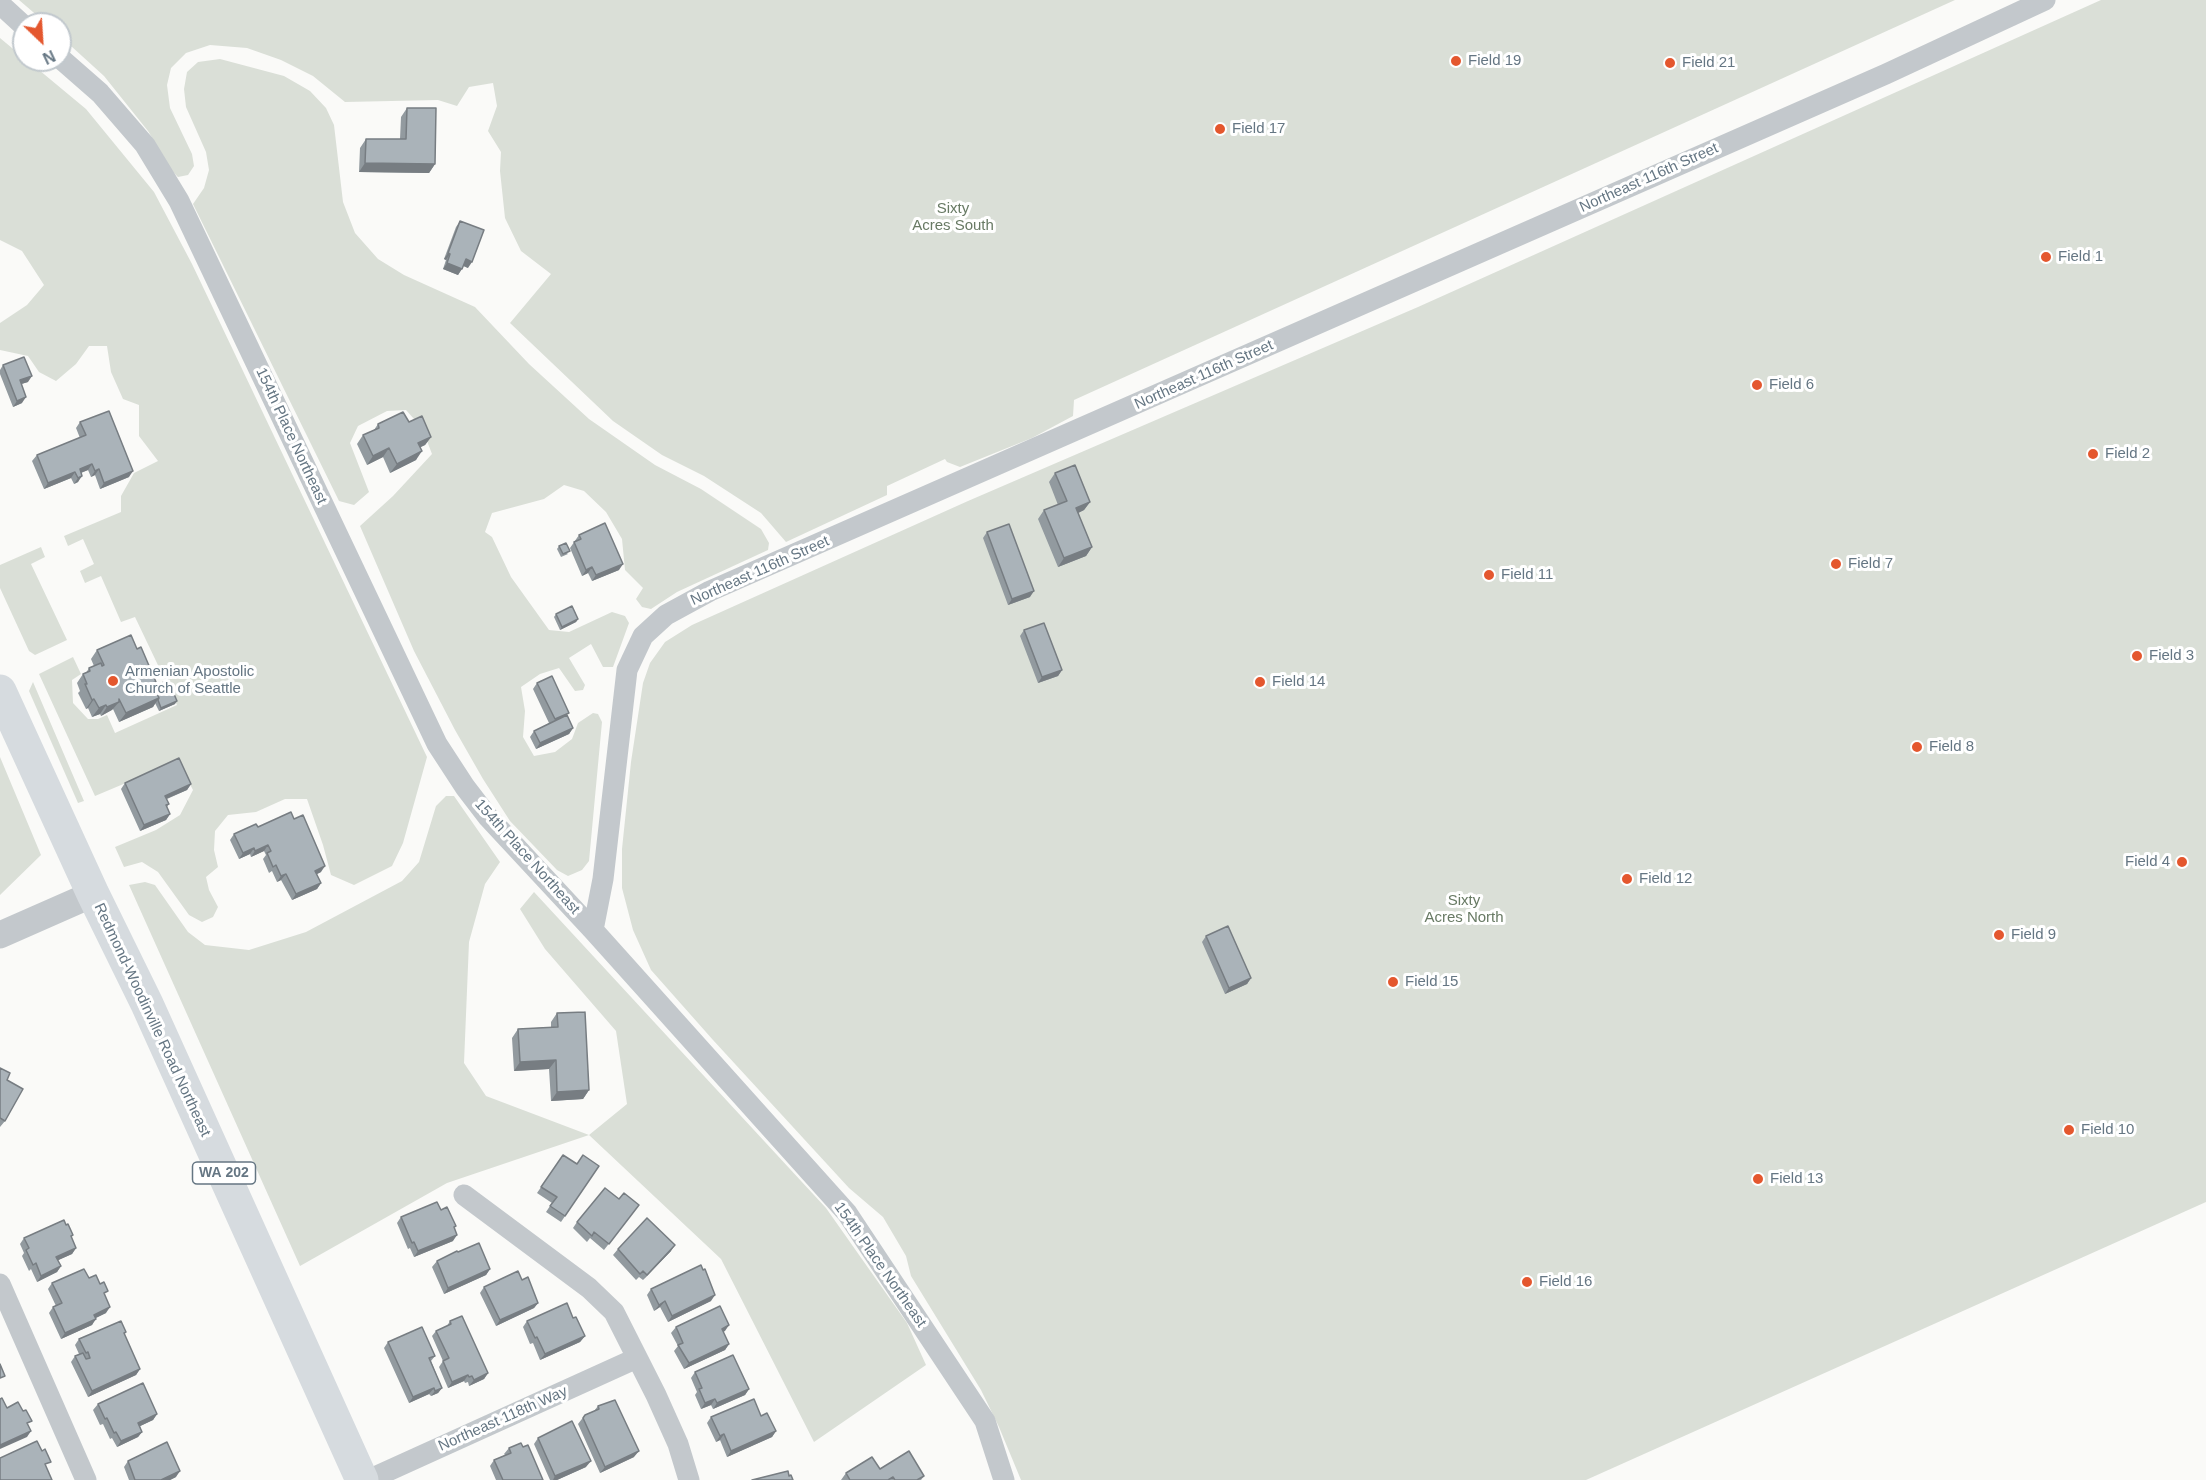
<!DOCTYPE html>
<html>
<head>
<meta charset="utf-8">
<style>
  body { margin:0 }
  #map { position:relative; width:2206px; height:1480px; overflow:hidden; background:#fafaf8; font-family:Arial,sans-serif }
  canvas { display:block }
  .north { position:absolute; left:12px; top:12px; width:60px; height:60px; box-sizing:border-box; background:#fff; border:2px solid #c1c8cd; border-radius:50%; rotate:155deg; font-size:16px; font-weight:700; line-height:24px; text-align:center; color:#657683 }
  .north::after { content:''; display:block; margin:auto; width:21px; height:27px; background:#e4572e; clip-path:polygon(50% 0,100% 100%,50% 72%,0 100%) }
</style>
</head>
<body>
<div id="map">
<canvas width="2206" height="1480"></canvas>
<div class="north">N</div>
</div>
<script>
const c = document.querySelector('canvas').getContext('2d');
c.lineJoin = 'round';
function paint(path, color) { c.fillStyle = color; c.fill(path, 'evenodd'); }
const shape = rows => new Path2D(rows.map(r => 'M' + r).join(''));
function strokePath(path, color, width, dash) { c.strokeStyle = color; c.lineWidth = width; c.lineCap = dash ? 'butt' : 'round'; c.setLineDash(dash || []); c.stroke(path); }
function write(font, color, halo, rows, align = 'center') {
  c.font = font + ' Arial,sans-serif'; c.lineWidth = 6; c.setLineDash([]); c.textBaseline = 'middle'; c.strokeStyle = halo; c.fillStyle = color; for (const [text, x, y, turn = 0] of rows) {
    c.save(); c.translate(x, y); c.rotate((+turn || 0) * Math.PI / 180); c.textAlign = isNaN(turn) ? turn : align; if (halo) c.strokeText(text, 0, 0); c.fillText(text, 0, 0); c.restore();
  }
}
paint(shape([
  [19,0,1955,0,1074,400,1073,416,1032,438,960,467,947,462,945,459,887,486,887,495,786,542,761,513,704,476,662,455,613,421,510,323,551,274,521,251,505,218,500,171,501,152,488,131,497,106,493,83,469,87,457,106,438,100,345,102,313,76,281,60,247,48,210,45,186,53,171,68,167,85,170,108,192,154,194,166,188,175,178,177,173,172,148,131,104,76,60,36,60,24,47,24],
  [2101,0,2206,0,2206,1202,1586,1480,1021,1480,999,1427,981,1390,911,1276,906,1256,883,1217,849,1188,713,1040,651,970,633,930,622,888,622,849,631,762,643,683,650,663,665,642,692,625,968,501,1418,307],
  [0,38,24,58,24,60,27,60,86,109,154,192,192,264,427,757,403,843,392,866,354,885,331,875,323,845,307,799,285,799,256,812,228,815,215,831,214,850,218,867,206,877,209,890,218,907,213,917,202,922,189,915,158,872,142,862,124,867,115,847,156,830,180,815,193,790,178,761,95,796,39,674,73,657,81,674,72,680,73,703,88,719,98,719,107,715,115,733,177,705,135,617,121,622,101,576,85,583,80,571,94,564,83,539,68,546,64,536,121,512,121,496,134,473,158,461,139,436,139,405,123,399,111,372,107,346,89,346,76,364,56,381,39,372,28,356,0,350,0,323,27,305,44,285,22,251,0,240],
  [220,59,284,76,310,91,326,108,334,125,343,202,355,233,378,259,404,275,475,307,529,364,589,419,655,465,701,489,761,529,769,543,768,550,677,592,651,609,642,607,636,599,643,588,625,570,622,539,606,512,584,491,564,485,544,499,492,513,485,532,492,537,511,577,549,630,569,632,612,612,625,616,629,623,613,667,603,667,591,644,569,658,585,685,583,690,575,691,559,668,540,674,521,687,525,711,523,737,534,756,555,752,572,739,578,723,593,713,598,714,602,722,589,861,582,870,568,876,557,870,510,821,483,779,455,730,414,651,360,526,393,496,432,454,422,428,406,410,387,411,358,426,350,443,369,492,354,505,339,501,193,204,204,188,209,170,206,152,186,107,184,89,187,72,198,62],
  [41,547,45,557,31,564,67,640,35,655,29,651,0,588,0,565],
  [33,682,84,801,78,803,29,691],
  [0,757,41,855,0,895],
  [446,796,454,796,500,862,485,884,469,942,464,1063,486,1096,589,1135,627,1104,616,1031,545,949,520,909,534,892,826,1208,907,1323,926,1365,814,1442,721,1259,589,1135,447,1183,300,1266,129,885,145,882,155,885,188,932,205,945,249,950,306,932,402,881,419,862,436,806]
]), '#dadfd7');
strokePath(shape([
  [0,4,24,26],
  [60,58,100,93,145,145,179,201,437,744,465,787,488,817,593,930,847,1213,985,1421,1004,1480],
  [593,930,603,879,627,670,643,636,666,615,710,591,1886,74,2045,0],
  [464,1195,589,1288,614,1312,656,1395,678,1444,689,1480],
  [0,1284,86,1480],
  [368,1480,637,1358]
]), '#c3c8cc', 21);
strokePath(shape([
  [0,935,93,894]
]), '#c3c8cc', 27);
strokePath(shape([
  [0,691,93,894,147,1004,362,1480]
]), '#d6dbdf', 33);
paint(shape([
  [407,108,435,164,429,173,359,172,360,148,366,139,400,139,401,117],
  [460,221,468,268,463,266,458,275,443,269,446,260,444,259,456,227],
  [3,365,28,382,21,384,22,403,13,407,0,374,0,370],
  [80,422,129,477,100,489,95,475,91,477,88,470,81,473,78,482,74,484,71,478,44,489,32,461,37,455,80,438,76,428],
  [409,422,431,437,425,445,421,447,416,460,390,473,383,457,367,465,357,444,363,435,374,430,378,424],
  [1055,473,1090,502,1084,510,1078,513,1092,547,1086,556,1058,567,1038,519,1044,510,1058,505,1049,482],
  [987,532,1030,597,1008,605,983,538],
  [579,535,619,570,592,581,588,573,582,576,570,548],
  [559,546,568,554,561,557,557,549],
  [556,614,578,619,576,622,560,630,554,617],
  [1024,630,1062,670,1058,676,1038,683,1020,636],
  [97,650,153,686,175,704,159,711,155,703,153,707,119,722,113,709,101,716,100,714,92,717,88,708,86,709,78,693,80,691,77,683,83,674,86,673,89,668,94,666,91,659],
  [537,683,567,715,573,728,569,734,536,749,530,737,534,731,549,723,533,689],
  [125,783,191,784,187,790,167,799,169,804,167,807,170,814,166,820,140,831,121,789],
  [258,827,321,872,317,874,321,883,317,889,292,900,281,880,277,882,272,871,269,873,263,859,266,855,264,851,251,857,250,854,239,859,230,840,234,834],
  [1206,936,1251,978,1247,984,1225,994,1202,942],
  [557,1013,589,1090,583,1099,551,1101,549,1069,514,1071,512,1038,518,1029,551,1027,551,1022],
  [0,1068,7,1080,5,1121,0,1127],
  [563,1155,577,1164,599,1166,561,1222,546,1212,552,1203,537,1193],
  [639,1205,604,1250,590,1238,587,1242,573,1228,577,1222],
  [441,1210,456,1226,454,1228,453,1241,414,1257,410,1248,408,1249,397,1223,401,1217],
  [66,1225,73,1235,71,1237,76,1248,72,1254,58,1260,61,1266,57,1272,37,1282,31,1269,29,1271,22,1256,24,1253,20,1244,24,1238],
  [618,1249,671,1251,643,1280,639,1277,636,1280,613,1255],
  [458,1252,490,1269,486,1275,444,1294,432,1267,437,1261],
  [703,1270,711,1301,668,1322,660,1307,654,1311,647,1295,651,1289],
  [89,1278,105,1296,106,1313,95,1318,92,1325,61,1339,49,1313,53,1307,56,1306,48,1289,52,1283],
  [522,1280,538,1303,534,1308,496,1326,480,1293,484,1287],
  [573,1318,585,1336,580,1342,540,1360,533,1343,530,1344,523,1327,527,1321],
  [450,1321,488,1373,484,1379,469,1386,468,1382,465,1383,464,1381,448,1388,439,1367,443,1361,432,1336,436,1331,447,1326],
  [729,1325,723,1332,729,1344,725,1350,684,1369,674,1351,678,1346,671,1333,676,1327],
  [126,1332,124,1335,140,1369,136,1375,88,1397,71,1362,75,1356,79,1354,75,1345,79,1339],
  [388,1342,435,1356,431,1361,442,1388,438,1393,431,1396,429,1394,409,1403,384,1348],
  [695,1372,749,1389,745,1395,713,1409,711,1405,701,1409,695,1395,697,1392,691,1378],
  [98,1404,157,1414,153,1420,140,1426,142,1432,138,1437,117,1447,112,1438,110,1439,103,1424,100,1425,93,1410],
  [598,1406,634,1457,600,1473,578,1424,585,1415,594,1411],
  [761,1416,776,1431,772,1437,727,1457,720,1440,716,1442,707,1423,711,1417],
  [538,1438,586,1467,557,1480,550,1480,534,1444],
  [523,1447,543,1480,496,1480,490,1466,494,1460,505,1455,504,1454,509,1448],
  [128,1461,176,1477,170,1480,129,1480,124,1467],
  [880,1469,924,1476,921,1480,841,1480,846,1473]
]), '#929a9f');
paint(shape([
  [365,163,435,164,429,173,359,172],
  [448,253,450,254,446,260,444,259],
  [466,259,472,262,468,268,462,265],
  [447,263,462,269,458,275,443,269],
  [32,376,28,382,15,386,20,380],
  [26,397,22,403,13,407,17,401],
  [431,437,425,445,412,451,418,443],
  [389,448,383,457,367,465,373,456],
  [422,451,416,460,390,473,397,464],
  [92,464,88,470,75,475,80,469],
  [99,469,95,475,91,477,95,471],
  [133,471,129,477,100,489,104,483],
  [75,472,71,478,44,489,48,483],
  [82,476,78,482,74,484,78,478],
  [1090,502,1084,510,1070,517,1076,508],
  [1092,547,1086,556,1058,567,1064,558],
  [623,564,619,570,592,581,596,575],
  [592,567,588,573,582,576,586,570],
  [1034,591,1030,597,1008,605,1012,599],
  [578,619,576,622,560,630,562,627],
  [1062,670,1058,676,1038,683,1042,677],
  [159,698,153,707,119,722,126,713],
  [94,699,88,708,86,709,92,700],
  [177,701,175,704,159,711,161,708],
  [119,702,112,710,101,716,107,707],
  [106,705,100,714,92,717,99,708],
  [573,728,569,734,536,749,540,743],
  [191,784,187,790,161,801,165,796],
  [170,814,166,820,140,831,144,825],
  [268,845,264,851,251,857,255,851],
  [254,848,250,854,239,859,243,853],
  [325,866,321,872,311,877,315,871],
  [286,874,281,880,277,882,281,876],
  [321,883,317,889,292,900,296,894],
  [1251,978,1247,984,1225,994,1229,988],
  [556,1060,549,1069,514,1071,520,1062],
  [589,1090,583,1099,551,1101,557,1092],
  [457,1235,453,1241,414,1257,418,1251],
  [675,1245,671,1251,643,1280,647,1275],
  [76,1248,72,1254,52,1263,56,1257],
  [61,1266,57,1272,37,1282,41,1276],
  [490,1269,486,1275,444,1294,448,1288],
  [715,1295,711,1301,668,1322,672,1316],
  [665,1301,660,1307,654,1311,659,1305],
  [538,1303,534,1308,496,1326,500,1320],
  [110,1307,106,1313,90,1321,94,1315],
  [96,1319,92,1325,61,1339,65,1333],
  [729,1325,725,1331,718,1335,722,1329],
  [585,1336,580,1342,540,1360,545,1354],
  [729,1344,725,1350,684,1369,689,1363],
  [140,1369,136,1375,88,1397,92,1391],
  [488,1373,484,1379,469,1386,474,1380],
  [468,1375,464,1381,448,1388,452,1382],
  [434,1388,429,1394,409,1403,413,1397],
  [442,1388,438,1393,431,1396,435,1391],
  [749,1389,745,1395,713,1409,717,1403],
  [715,1399,711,1405,701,1409,705,1403],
  [157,1414,153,1420,134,1429,138,1423],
  [31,1431,27,1437,0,1449,0,1445],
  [776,1431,772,1437,727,1457,731,1451],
  [142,1432,138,1437,117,1447,121,1441],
  [724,1434,720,1440,716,1442,720,1436],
  [639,1451,634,1457,600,1473,605,1467],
  [591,1461,586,1467,557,1480,553,1480,555,1476],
  [180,1471,176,1477,170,1480,161,1480]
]), '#777d82');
const building = shape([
  [407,108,436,108,435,164,365,163,366,139,406,139,407,108],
  [460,221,484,230,472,262,466,259,462,269,447,263,450,254,448,253,460,221],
  [24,357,32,376,20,380,26,397,17,401,3,365,24,357],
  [109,411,133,471,104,483,99,469,95,471,92,464,80,469,82,476,78,478,75,472,48,483,37,455,86,435,80,422,109,411],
  [403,412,409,422,422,416,431,437,418,443,422,451,397,464,389,448,373,456,363,435,379,428,378,424,403,412],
  [1075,465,1090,502,1076,508,1092,547,1064,558,1044,510,1067,501,1055,473,1075,465],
  [605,523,623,564,596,575,592,567,586,570,574,542,581,539,579,535,605,523],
  [1009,524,1034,591,1012,599,987,532,1009,524],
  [566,543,570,551,563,554,559,546,566,543],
  [572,606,578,619,562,627,556,614,572,606],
  [1044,623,1062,670,1042,677,1024,630,1044,623],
  [131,635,137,649,141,647,156,682,152,683,159,698,126,713,119,699,119,702,107,707,106,705,99,708,94,699,92,700,85,684,87,684,83,674,90,671,89,668,101,663,102,666,104,665,97,650,131,635],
  [552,676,569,713,555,719,537,683,552,676],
  [168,680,177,701,161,708,158,700,159,698,154,687,168,680],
  [567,715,573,728,540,743,534,731,567,715],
  [179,758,191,784,165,796,169,804,166,805,170,814,144,825,125,783,179,758],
  [291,812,294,819,303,815,325,866,315,871,321,883,296,894,286,874,281,876,276,865,273,867,267,853,271,851,268,845,255,851,254,848,243,853,234,834,256,824,258,827,291,812],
  [1228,926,1251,978,1229,988,1206,936,1228,926],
  [585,1012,589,1090,557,1092,556,1060,520,1062,518,1029,558,1027,557,1013,585,1012],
  [0,1068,10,1073,7,1080,23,1089,5,1121,0,1118,0,1068],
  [563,1155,577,1164,583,1155,599,1166,565,1216,550,1206,557,1197,541,1187,563,1155],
  [605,1188,619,1199,624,1193,639,1205,609,1244,594,1232,592,1236,577,1222,605,1188],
  [437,1202,441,1210,447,1207,456,1226,454,1227,457,1235,418,1251,414,1242,412,1243,401,1217,437,1202],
  [647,1218,675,1245,647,1275,643,1271,640,1274,618,1249,647,1218],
  [64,1220,66,1225,68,1224,73,1235,71,1236,76,1248,56,1257,61,1266,41,1276,36,1263,33,1265,26,1250,29,1248,24,1238,64,1220],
  [479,1243,490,1269,448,1288,437,1261,457,1251,458,1252,479,1243],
  [701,1265,703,1270,705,1269,715,1295,672,1316,665,1301,659,1305,651,1289,701,1265],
  [84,1269,89,1278,96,1275,100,1284,104,1282,108,1291,104,1293,110,1307,94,1315,96,1319,65,1333,53,1307,62,1303,52,1283,84,1269],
  [518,1271,522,1280,528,1277,538,1303,500,1320,484,1287,518,1271],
  [567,1303,573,1318,576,1317,585,1336,545,1354,537,1337,535,1338,527,1321,567,1303],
  [720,1306,729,1325,722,1329,729,1344,689,1363,678,1345,683,1343,676,1327,720,1306],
  [462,1316,488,1373,474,1380,472,1376,469,1377,468,1375,452,1382,443,1361,449,1358,436,1331,451,1324,450,1321,462,1316],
  [121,1321,126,1332,124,1333,140,1369,92,1391,75,1356,83,1353,86,1359,90,1358,88,1352,86,1353,79,1339,121,1321],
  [422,1327,435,1356,429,1358,442,1388,435,1391,434,1388,413,1397,388,1342,422,1327],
  [733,1355,749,1389,717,1403,715,1399,705,1403,699,1389,702,1388,695,1372,733,1355],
  [0,1364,5,1376,0,1378,0,1364],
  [143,1383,157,1414,138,1423,142,1432,121,1441,116,1432,114,1433,107,1418,105,1419,98,1404,143,1383],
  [2,1398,7,1408,18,1402,23,1411,26,1410,32,1421,27,1423,31,1431,0,1445,0,1399,2,1398],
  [754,1399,761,1416,767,1413,776,1431,731,1451,724,1434,720,1436,711,1417,754,1399],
  [615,1400,639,1451,605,1467,583,1418,585,1415,599,1409,598,1406,615,1400],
  [572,1421,591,1461,555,1476,538,1438,572,1421],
  [37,1441,42,1451,45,1449,51,1462,45,1464,52,1480,0,1480,0,1458,37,1441],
  [167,1442,180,1471,161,1480,135,1480,128,1461,167,1442],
  [521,1443,523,1447,528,1445,543,1480,503,1480,494,1460,511,1453,509,1448,521,1443],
  [909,1451,924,1476,917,1480,895,1480,893,1477,888,1480,850,1480,846,1473,872,1457,880,1469,909,1451],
  [788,1471,789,1476,791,1475,793,1480,752,1480,788,1471]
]);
paint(building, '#aab3b9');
strokePath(building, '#777d82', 1.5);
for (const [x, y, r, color] of [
  [1456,61,6,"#e4572e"],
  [1670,63,6,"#e4572e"],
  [1220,129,6,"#e4572e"],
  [2046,257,6,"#e4572e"],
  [1757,385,6,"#e4572e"],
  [2093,454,6,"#e4572e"],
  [1836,564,6,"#e4572e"],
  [1489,575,6,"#e4572e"],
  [2137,656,6,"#e4572e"],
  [113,681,6,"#e4572e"],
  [1260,682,6,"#e4572e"],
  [1917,747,6,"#e4572e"],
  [2182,862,6,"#e4572e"],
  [1627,879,6,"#e4572e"],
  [1999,935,6,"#e4572e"],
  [1393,982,6,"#e4572e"],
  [2069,1130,6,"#e4572e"],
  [1758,1179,6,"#e4572e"],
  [1527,1282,6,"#e4572e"]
]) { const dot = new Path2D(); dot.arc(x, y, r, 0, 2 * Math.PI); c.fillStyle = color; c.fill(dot); strokePath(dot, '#fff', 2); }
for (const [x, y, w] of [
  [224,1173,63]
]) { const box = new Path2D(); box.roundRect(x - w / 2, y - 11, w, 22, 4.5); c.fillStyle = '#fff'; c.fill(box); strokePath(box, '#657683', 1.5); }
write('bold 14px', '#657683', null, [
  ["WA 202",224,1173]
]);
write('15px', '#657683', '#fff', [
  ["Field 19",1468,61],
  ["Field 21",1682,63],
  ["Field 17",1232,129],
  ["Field 1",2058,257],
  ["Field 6",1769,385],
  ["Field 2",2105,454],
  ["Field 7",1848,564],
  ["Field 11",1501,575],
  ["Field 3",2149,656],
  ["Armenian Apostolic",125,672],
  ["Church of Seattle",125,689],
  ["Field 14",1272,682],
  ["Field 8",1929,747],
  ["Field 4",2170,862,"right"],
  ["Field 12",1639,879],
  ["Field 9",2011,935],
  ["Field 15",1405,982],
  ["Field 10",2081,1130],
  ["Field 13",1770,1179],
  ["Field 16",1539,1282]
], 'left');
write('15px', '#657683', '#fff', [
  ["Northeast 116th Street",1649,178,-24],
  ["Northeast 116th Street",1204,375,-24],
  ["154th Place Northeast",291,436,65],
  ["Northeast 116th Street",760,571,-24],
  ["154th Place Northeast",527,857,48],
  ["Redmond-Woodinville Road Northeast",152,1020,65],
  ["154th Place Northeast",880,1265,55],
  ["Northeast 118th Way",503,1419,-24]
]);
write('15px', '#687a64', '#fff', [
  ["Sixty",953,209],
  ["Acres South",953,226],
  ["Sixty",1464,901],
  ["Acres North",1464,918]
]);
</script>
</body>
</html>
